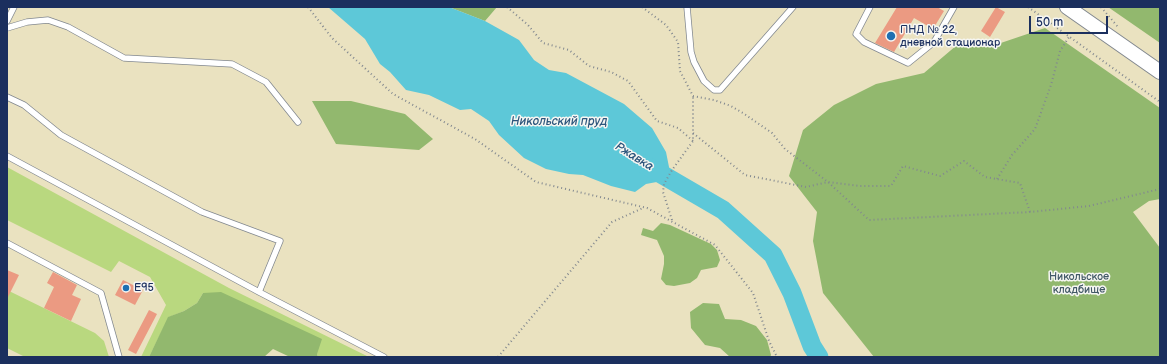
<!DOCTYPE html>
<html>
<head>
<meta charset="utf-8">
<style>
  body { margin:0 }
  #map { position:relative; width:1167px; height:364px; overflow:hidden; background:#eae2c0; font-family:"Balsamiq Sans",sans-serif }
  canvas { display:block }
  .frame { position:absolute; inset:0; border:8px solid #1b2f5e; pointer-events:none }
  .scale { position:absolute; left:1029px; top:16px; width:79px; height:18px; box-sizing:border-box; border:2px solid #1b2f5e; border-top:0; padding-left:5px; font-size:12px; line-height:14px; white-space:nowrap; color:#1b2f5e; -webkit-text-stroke:3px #f6f6f2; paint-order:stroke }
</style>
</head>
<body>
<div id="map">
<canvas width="1167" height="364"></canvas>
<div class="frame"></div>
<div class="scale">50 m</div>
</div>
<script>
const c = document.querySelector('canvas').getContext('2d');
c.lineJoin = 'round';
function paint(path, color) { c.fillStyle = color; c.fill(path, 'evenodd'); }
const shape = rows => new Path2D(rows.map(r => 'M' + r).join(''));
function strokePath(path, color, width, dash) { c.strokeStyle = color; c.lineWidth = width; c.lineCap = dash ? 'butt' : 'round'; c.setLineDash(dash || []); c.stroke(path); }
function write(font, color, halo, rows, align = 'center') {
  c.font = font + ' "Balsamiq Sans",sans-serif'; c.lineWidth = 3; c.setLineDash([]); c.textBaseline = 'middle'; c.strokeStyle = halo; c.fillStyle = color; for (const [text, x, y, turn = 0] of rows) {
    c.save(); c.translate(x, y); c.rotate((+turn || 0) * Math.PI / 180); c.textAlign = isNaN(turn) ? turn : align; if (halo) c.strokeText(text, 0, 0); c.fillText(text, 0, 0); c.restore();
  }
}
paint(shape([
  [7,167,229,288,369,357,318,357,317,354,203,293,197,303,184,311,169,317,149,357,141,357,166,305,150,277,119,261,111,272,7,220],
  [7,290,95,333,104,341,109,357,25,357,7,348]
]), '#b9d87f');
paint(shape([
  [449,7,497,7,485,21],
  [1108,7,1160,7,1160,43],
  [1045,28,1160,108,1160,199,1149,201,1133,212,1160,248,1160,357,874,357,823,293,813,241,817,212,789,176,803,130,834,105,876,84,924,73,957,45,989,47],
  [312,101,351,101,405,114,433,139,419,150,336,144],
  [661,223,670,225,711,244,717,250,720,260,717,267,701,270,697,278,690,283,674,286,666,285,661,279,664,264,664,256,657,240,641,235,643,228,653,231],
  [221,292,322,339,317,354,318,357,290,357,273,349,264,357,149,357,168,317,184,311,197,303,203,293],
  [703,303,719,304,725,319,741,320,756,326,767,340,771,355,770,357,730,357,720,348,705,345,691,328,690,312]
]), '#92b86e');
paint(shape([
  [328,7,449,7,485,21,519,40,534,60,549,70,566,73,624,104,652,128,666,152,670,172,662,181,646,184,635,192,611,186,583,175,569,174,546,169,524,158,499,135,489,121,471,109,460,110,429,95,406,90,390,72,380,64,365,39]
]), '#5dc8d8');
strokePath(shape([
  [644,164,723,210,773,255,792,293,812,346,819,357]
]), '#5dc8d8', 19);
paint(shape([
  [897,7,937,7,944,11,933,29,914,18,894,52,875,43],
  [996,7,1005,12,990,37,981,31],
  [7,270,19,275,7,299],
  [53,272,77,285,72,295,81,299,71,321,44,308,54,287,47,283],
  [123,280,143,290,135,305,115,295],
  [149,310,157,314,136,354,128,350]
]), '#eb9a82');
const service = shape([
  [687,7,691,52,694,62,704,81,714,90,720,90,793,7],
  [870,7,856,34,864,42,908,63,934,42,954,7],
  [7,21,14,7],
  [7,28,27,22,48,20,68,27,124,58,232,64,266,82,298,122],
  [7,97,24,105,61,135,202,212,280,241,259,292],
  [7,156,259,292,384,357],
  [7,243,101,293,119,357]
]);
const tertiary = shape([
  [1067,7,1160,72]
]);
strokePath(service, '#82888f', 7);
strokePath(tertiary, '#82888f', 16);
strokePath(shape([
  [308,7,332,38,393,94,475,139,536,182,647,208,715,245,753,293,769,341,777,357],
  [507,7,528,25,543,43,569,50,589,66,611,72,628,81,657,121,678,128,693,141],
  [642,7,666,25,678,42,680,71,693,96,714,100,731,106,743,113,772,133,785,149,828,182,860,186,891,186,903,166,940,176,964,161,985,177,1020,183,1030,212],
  [1028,7,1160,102],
  [1101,7,1118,27],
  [693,133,745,175,806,187,828,182,869,220,1030,212,1089,206,1160,189],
  [997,179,1012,155,1035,129,1051,85,1060,51,1069,37],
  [672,220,663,192,664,184,672,170,693,141,693,96],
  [498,357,612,222,643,208]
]), '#82888f', 2, [1, 3]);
strokePath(service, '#fff', 5.5);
strokePath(tertiary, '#fff', 14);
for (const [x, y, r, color] of [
  [891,36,5,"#1f6fb2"],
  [126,288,4,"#1f6fb2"]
]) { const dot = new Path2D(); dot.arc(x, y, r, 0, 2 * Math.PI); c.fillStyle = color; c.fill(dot); strokePath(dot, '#f6f6f2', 1.5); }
write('11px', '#1b2f5e', '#f6f6f2', [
  ["ПНД № 22,",900,30],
  ["дневной стационар",900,43],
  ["E95",134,288]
], 'left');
write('11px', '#425966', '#f6f6f2', [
  ["Никольское",1079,277],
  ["кладбище",1079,290]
]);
write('italic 12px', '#2c557c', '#f6f6f2', [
  ["Никольский пруд",559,122],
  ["Ржавка",634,157,32]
]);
</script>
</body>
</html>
